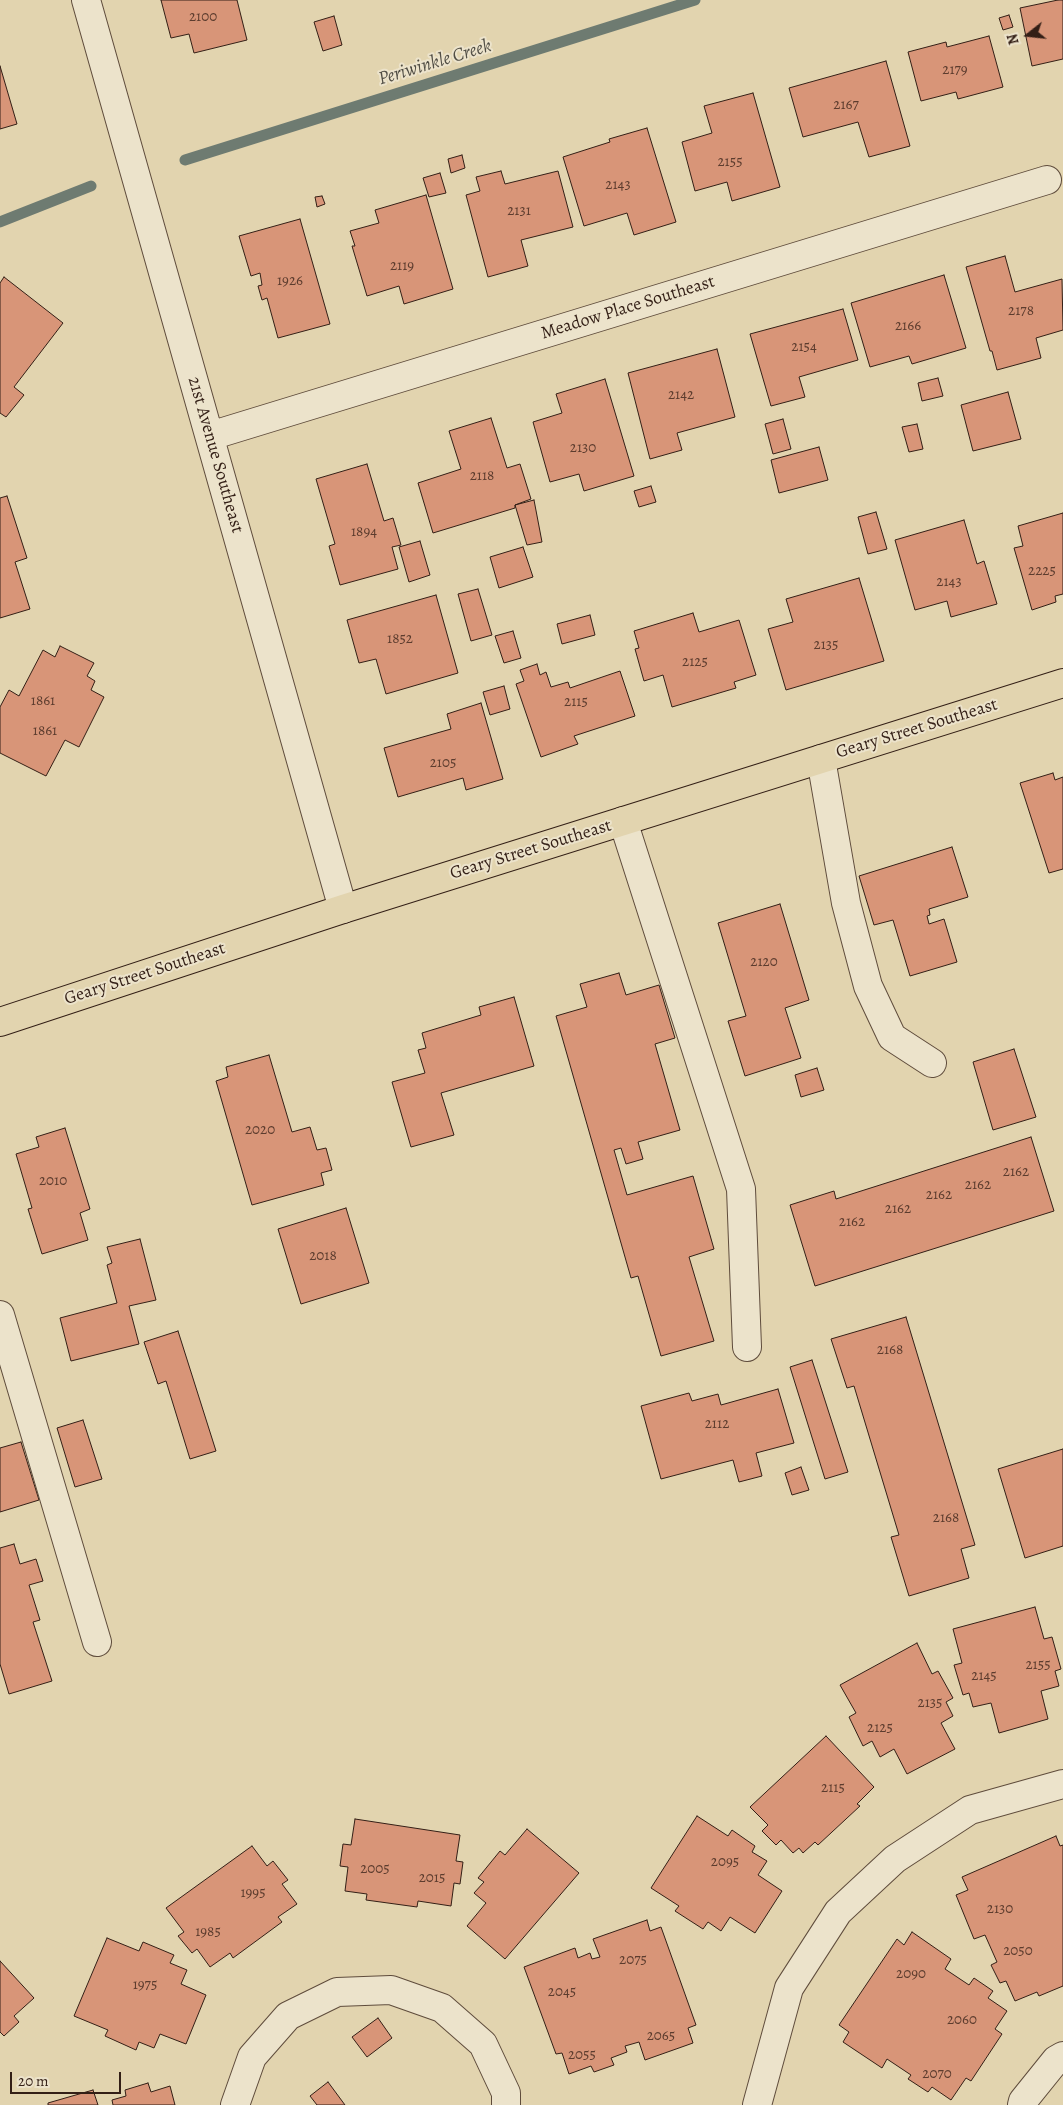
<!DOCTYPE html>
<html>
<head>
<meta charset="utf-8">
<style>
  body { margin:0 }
  #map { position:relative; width:1063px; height:2105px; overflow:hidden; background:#e2d4af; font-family:Alegreya,serif }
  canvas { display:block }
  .north { position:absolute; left:1003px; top:10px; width:50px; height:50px; -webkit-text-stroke:4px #ece3cb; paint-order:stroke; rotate:254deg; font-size:14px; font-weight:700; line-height:20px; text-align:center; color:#331f16 }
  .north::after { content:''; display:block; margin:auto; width:18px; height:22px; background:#331f16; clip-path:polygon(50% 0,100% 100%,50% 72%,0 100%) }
  .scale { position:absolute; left:10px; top:2072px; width:111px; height:22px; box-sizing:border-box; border:2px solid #331f16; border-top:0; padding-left:6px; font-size:15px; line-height:18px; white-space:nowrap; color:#331f16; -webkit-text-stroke:4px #ece3cb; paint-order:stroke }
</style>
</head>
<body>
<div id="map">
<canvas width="1063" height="2105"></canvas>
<div class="north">N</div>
<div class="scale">20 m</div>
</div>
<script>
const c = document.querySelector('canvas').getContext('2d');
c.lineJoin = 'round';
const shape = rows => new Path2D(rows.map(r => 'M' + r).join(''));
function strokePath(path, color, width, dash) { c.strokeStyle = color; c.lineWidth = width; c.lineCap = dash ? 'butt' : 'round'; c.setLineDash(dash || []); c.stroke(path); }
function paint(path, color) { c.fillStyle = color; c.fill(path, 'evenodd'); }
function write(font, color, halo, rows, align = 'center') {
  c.font = font + ' Alegreya,serif'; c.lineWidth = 4; c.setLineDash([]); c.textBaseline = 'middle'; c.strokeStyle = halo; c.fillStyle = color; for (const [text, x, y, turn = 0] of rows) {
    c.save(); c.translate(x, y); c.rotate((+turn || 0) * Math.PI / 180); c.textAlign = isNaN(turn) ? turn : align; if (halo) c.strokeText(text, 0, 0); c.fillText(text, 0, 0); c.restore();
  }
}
strokePath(shape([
  [185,160,695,0],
  [0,222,91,186]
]), '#6e7b71', 11);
const building = shape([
  [161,0,237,0,247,40,194,53,189,34,171,38,161,0],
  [1058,0,1063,0,1063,59,1032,66,1020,8,1058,0],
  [1009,15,1013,27,1003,30,999,18,1009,15],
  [334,16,342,45,323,51,314,22,334,16],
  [989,36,1003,87,958,99,956,92,921,101,908,52,946,42,947,47,989,36],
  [886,61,910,146,869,157,858,122,803,137,789,88,886,61],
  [0,66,17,124,0,129,0,66],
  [753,93,780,187,732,201,727,182,695,191,682,142,712,133,704,106,753,93],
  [647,128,676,222,634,235,627,213,584,226,563,157,610,142,609,139,647,128],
  [462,155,465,168,451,173,448,159,462,155],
  [501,171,505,184,558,171,573,227,521,240,528,266,488,277,466,195,480,191,476,177,501,171],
  [440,173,446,193,429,197,423,178,440,173],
  [426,195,453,289,404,304,399,286,367,296,352,246,355,246,350,231,379,223,375,210,426,195],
  [322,196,325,204,317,207,315,197,322,196],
  [300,219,330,324,278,338,267,298,262,300,258,286,262,285,260,273,251,276,239,236,300,219],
  [1005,256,1015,292,1062,279,1063,330,1036,338,1041,358,997,370,992,351,990,351,966,267,1005,256],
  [944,275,966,348,912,364,909,356,870,367,851,303,944,275],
  [4,277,63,323,14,387,24,395,6,417,0,413,0,283,4,277],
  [843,309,858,360,799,377,805,397,771,406,750,334,843,309],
  [717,349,735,417,677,433,682,450,650,459,628,373,717,349],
  [938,378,943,396,922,401,918,383,938,378],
  [605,379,634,476,584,491,579,474,550,482,533,422,562,413,556,394,605,379],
  [1008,392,1021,439,973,451,961,405,1008,392],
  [491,418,507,468,520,464,531,499,515,505,515,508,433,533,418,483,461,469,449,431,491,418],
  [783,419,791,449,773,454,765,424,783,419],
  [917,424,923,449,909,452,902,427,917,424],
  [819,447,828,480,779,493,771,460,819,447],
  [367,464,384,521,393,518,401,545,392,547,398,569,340,585,329,546,335,544,316,479,367,464],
  [651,486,656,502,639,507,634,491,651,486],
  [7,496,27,558,15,562,30,609,0,618,0,498,7,496],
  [534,500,542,542,527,545,515,505,534,500],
  [876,512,887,549,868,554,858,517,876,512],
  [1063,513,1063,594,1055,596,1056,602,1032,610,1014,548,1023,546,1018,526,1063,513],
  [964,520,977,564,984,561,997,604,951,617,947,601,915,610,895,540,964,520],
  [420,541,430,575,409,582,399,547,420,541],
  [523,547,533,577,499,588,490,557,523,547],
  [859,578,884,661,786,690,768,629,793,622,786,599,859,578],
  [478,589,492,635,471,641,458,594,478,589],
  [436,595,458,673,386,694,376,659,359,663,347,620,436,595],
  [693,613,699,632,739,620,756,675,734,682,736,688,672,707,663,675,644,681,635,649,639,648,634,631,693,613],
  [590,615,595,635,562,644,557,624,590,615],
  [513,631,521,658,504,663,495,636,513,631],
  [60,646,94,663,87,676,95,681,91,690,104,697,79,747,65,740,46,776,0,753,0,707,9,690,19,696,43,650,55,657,60,646],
  [537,664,540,675,546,672,551,687,568,682,570,688,620,671,635,716,574,736,578,744,541,757,516,684,524,681,520,670,537,664],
  [504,686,510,709,490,715,483,692,504,686],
  [481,703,503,779,466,790,463,778,398,797,384,748,451,729,447,714,481,703],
  [1053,773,1055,780,1063,777,1063,869,1049,873,1020,783,1053,773],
  [952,847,968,897,929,909,930,915,927,916,929,924,944,919,957,962,910,976,893,920,874,925,859,876,952,847],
  [780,904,809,1000,785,1008,801,1058,745,1076,728,1021,746,1016,718,923,780,904],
  [619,973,626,995,659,985,675,1038,655,1044,680,1130,638,1142,643,1159,626,1164,621,1148,614,1150,627,1195,693,1176,714,1249,689,1257,714,1341,661,1356,638,1276,631,1278,556,1016,587,1007,580,984,619,973],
  [514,997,534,1066,441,1093,454,1135,411,1147,392,1082,425,1073,418,1050,426,1048,422,1033,481,1015,479,1007,514,997],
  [1014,1049,1036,1117,993,1130,973,1062,1014,1049],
  [269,1055,292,1132,310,1127,317,1150,326,1148,332,1170,321,1173,324,1185,252,1205,216,1081,228,1077,226,1067,269,1055],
  [817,1068,824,1090,801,1097,795,1075,817,1068],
  [65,1128,90,1209,80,1213,88,1240,42,1254,28,1209,32,1208,16,1154,39,1147,36,1137,65,1128],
  [1031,1137,1054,1211,815,1286,790,1205,834,1191,836,1199,1031,1137],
  [346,1208,369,1283,301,1304,278,1229,346,1208],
  [140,1239,156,1300,129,1306,139,1344,71,1361,60,1318,117,1303,107,1265,112,1263,107,1247,140,1239],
  [906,1317,975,1545,961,1549,969,1578,909,1596,891,1537,899,1535,854,1386,847,1388,831,1339,906,1317],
  [178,1331,216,1451,190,1459,166,1381,158,1384,144,1342,178,1331],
  [812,1360,848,1472,825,1479,790,1367,812,1360],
  [778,1389,794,1443,756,1453,762,1476,739,1482,733,1460,661,1479,641,1406,689,1393,692,1401,718,1394,721,1405,778,1389],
  [83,1420,102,1479,75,1487,57,1428,83,1420],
  [21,1442,39,1500,0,1512,0,1448,21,1442],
  [1063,1449,1063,1546,1025,1558,998,1469,1063,1449],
  [801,1467,809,1490,792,1495,785,1473,801,1467],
  [14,1544,20,1564,36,1559,43,1581,29,1585,40,1620,33,1622,52,1681,9,1694,0,1664,0,1548,14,1544],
  [1035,1607,1044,1639,1052,1637,1061,1669,1055,1671,1059,1686,1041,1691,1048,1719,999,1733,991,1703,973,1707,969,1693,963,1695,954,1665,962,1663,953,1629,1035,1607],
  [917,1643,932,1674,938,1671,953,1698,946,1702,953,1716,941,1723,955,1749,907,1774,894,1749,880,1757,872,1741,863,1746,849,1717,856,1713,840,1685,917,1643],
  [826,1736,874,1787,857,1804,860,1806,818,1845,815,1842,803,1853,799,1848,793,1853,781,1840,776,1845,762,1831,768,1825,750,1807,826,1736],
  [697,1816,728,1836,732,1830,755,1846,752,1852,767,1861,758,1875,782,1891,755,1933,730,1917,721,1931,708,1922,703,1929,675,1911,679,1906,651,1888,697,1816],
  [355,1819,460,1835,456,1861,463,1862,460,1884,454,1883,451,1906,418,1901,417,1907,366,1900,367,1894,345,1891,348,1867,340,1866,343,1844,351,1845,355,1819],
  [527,1829,579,1873,505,1959,467,1926,486,1903,474,1893,484,1882,478,1878,500,1851,505,1855,527,1829],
  [1056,1836,1060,1846,1063,1845,1063,1986,1039,1996,1037,1992,1015,2001,1006,1981,1000,1983,991,1965,997,1962,985,1935,974,1939,956,1895,968,1890,962,1877,1056,1836],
  [252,1846,267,1866,273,1861,288,1880,282,1884,297,1904,278,1917,282,1922,233,1958,230,1953,210,1967,197,1949,192,1953,178,1936,184,1932,166,1908,252,1846],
  [647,1920,650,1931,661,1927,696,2025,688,2028,693,2043,645,2060,639,2042,625,2046,627,2052,611,2058,614,2065,594,2072,591,2066,569,2074,562,2053,556,2054,524,1967,575,1948,578,1958,590,1953,592,1959,600,1957,593,1939,647,1920],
  [912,1932,951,1959,945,1969,969,1985,974,1978,993,1991,988,1998,1007,2011,995,2029,1002,2034,971,2081,966,2078,951,2100,932,2087,928,2092,908,2079,911,2075,887,2059,882,2068,843,2042,849,2032,839,2025,897,1939,904,1945,912,1932],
  [107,1938,139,1951,143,1942,174,1955,170,1963,187,1970,181,1984,206,1995,186,2044,160,2034,154,2048,139,2042,136,2050,105,2036,108,2030,74,2016,107,1938],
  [0,1961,34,1998,14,2016,19,2022,4,2036,0,2032,0,1961],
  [378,2018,392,2038,367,2057,352,2037,378,2018],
  [328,2082,345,2105,317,2105,310,2096,328,2082],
  [148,2083,151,2092,170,2086,175,2105,113,2105,112,2100,126,2096,125,2090,148,2083],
  [93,2090,98,2105,48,2105,48,2103,93,2090]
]);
paint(building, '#d89578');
strokePath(building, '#331f16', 1);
const minor = shape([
  [86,0,343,909],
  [210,436,1047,180],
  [821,759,846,903,868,986,892,1037,932,1063],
  [623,821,741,1189,747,1347],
  [0,1315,97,1642],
  [235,2105,252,2057,288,2016,337,1992,391,1990,442,2008,483,2044,506,2093,506,2105],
  [757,2105,789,1988,838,1912,895,1859,970,1810,1063,1784],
  [1022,2105,1023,2101,1056,2060,1063,2056]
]);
const major = shape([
  [0,1022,343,909,1063,683]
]);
strokePath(minor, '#5f4c3c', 30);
strokePath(major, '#331f16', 30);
strokePath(minor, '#ece3cb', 28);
strokePath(major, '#e2d4af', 28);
write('15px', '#5c3c2e', null, [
  ["2100",203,17],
  ["2179",955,70],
  ["2167",846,105],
  ["2155",730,162],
  ["2143",618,185],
  ["2131",519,211],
  ["2119",402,266],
  ["1926",290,281],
  ["2178",1021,311],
  ["2166",908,326],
  ["2154",804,347],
  ["2142",681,395],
  ["2130",583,448],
  ["2118",482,476],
  ["1894",364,532],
  ["2225",1042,571],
  ["2143",949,582],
  ["1852",400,639],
  ["2135",826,645],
  ["2125",695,662],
  ["1861",43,701],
  ["2115",576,702],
  ["1861",45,731],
  ["2105",443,763],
  ["2120",764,962],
  ["2020",260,1130],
  ["2162",1016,1172],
  ["2010",53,1181],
  ["2162",978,1185],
  ["2162",939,1195],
  ["2162",898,1209],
  ["2162",852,1222],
  ["2018",323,1256],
  ["2168",890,1350],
  ["2112",717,1424],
  ["2168",946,1518],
  ["2155",1038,1665],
  ["2145",984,1676],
  ["2135",930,1703],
  ["2125",880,1728],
  ["2115",833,1788],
  ["2095",725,1862],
  ["2005",375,1869],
  ["2015",432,1878],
  ["1995",253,1893],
  ["2130",1000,1909],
  ["1985",208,1932],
  ["2050",1018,1951],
  ["2075",633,1960],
  ["2090",911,1974],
  ["1975",145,1985],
  ["2045",562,1992],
  ["2060",962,2020],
  ["2065",661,2036],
  ["2055",582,2055],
  ["2070",937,2074]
]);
write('18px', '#331f16', '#ece3cb', [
  ["Meadow Place Southeast",628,308,-17],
  ["21st Avenue Southeast",215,455,74],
  ["Geary Street Southeast",917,729,-17],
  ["Geary Street Southeast",531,850,-17],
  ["Geary Street Southeast",145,974,-18]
]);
write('italic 19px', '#504d44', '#ece3cb', [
  ["Periwinkle Creek",435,63,-17]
]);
</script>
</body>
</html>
